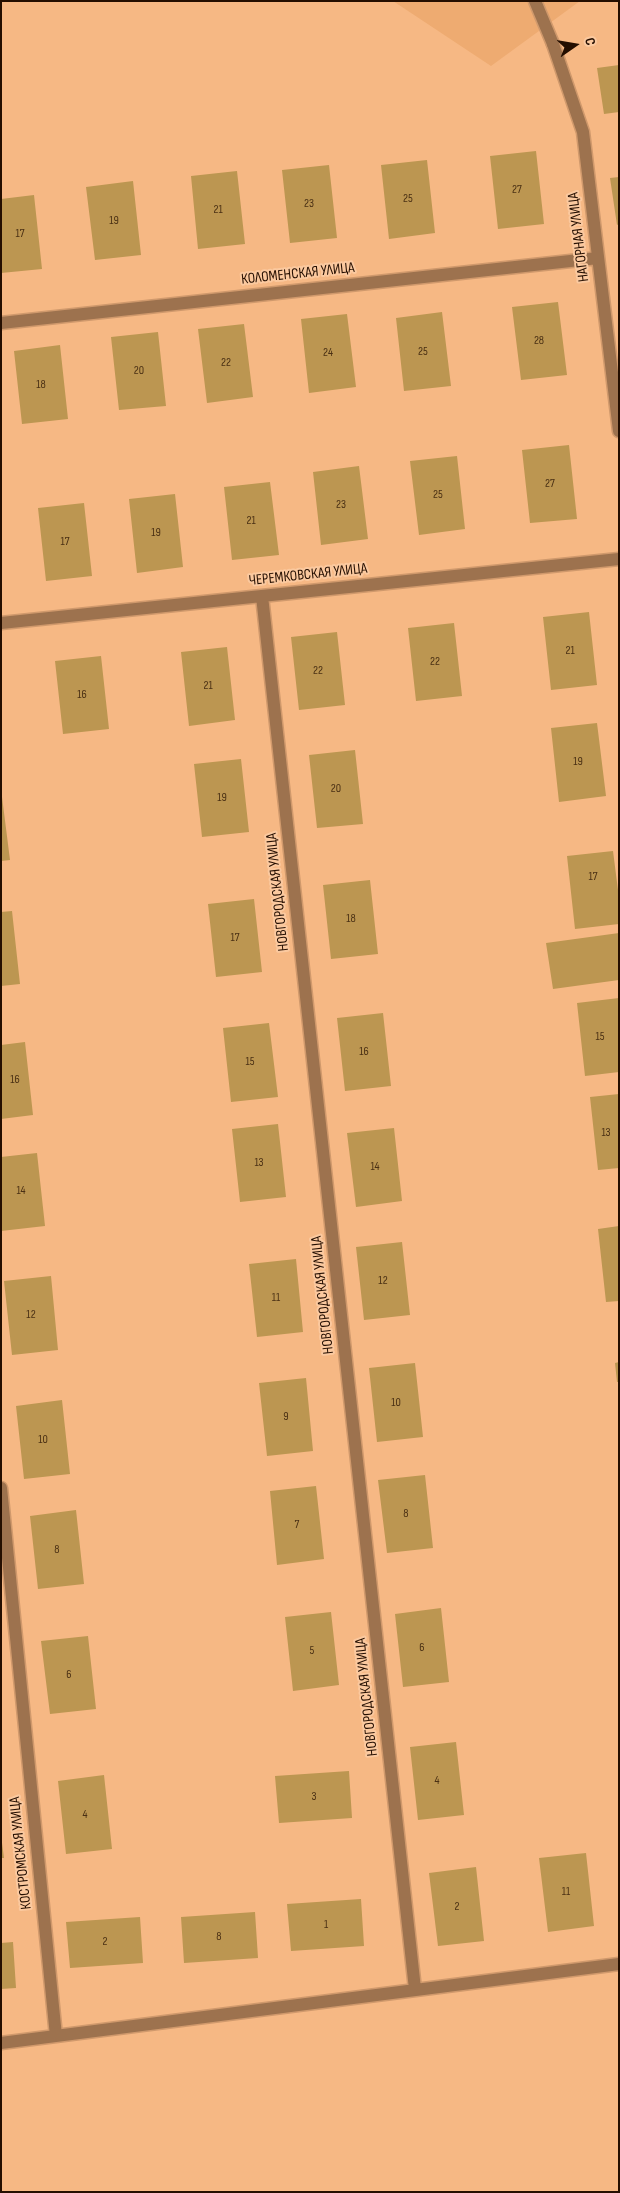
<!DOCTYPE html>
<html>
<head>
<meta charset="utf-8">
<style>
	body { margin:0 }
	#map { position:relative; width:620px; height:2193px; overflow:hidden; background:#f6b884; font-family:"Sofia Sans Condensed",sans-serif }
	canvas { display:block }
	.frame { position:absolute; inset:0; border:2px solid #240e00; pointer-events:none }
	.north { position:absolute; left:550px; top:20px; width:50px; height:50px; -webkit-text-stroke:4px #fbc99f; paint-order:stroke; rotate:77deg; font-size:14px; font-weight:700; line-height:20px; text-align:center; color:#240e00 }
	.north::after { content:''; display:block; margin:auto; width:18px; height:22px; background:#240e00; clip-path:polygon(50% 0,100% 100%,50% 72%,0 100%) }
</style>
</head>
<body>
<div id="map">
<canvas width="620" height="2193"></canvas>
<div class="frame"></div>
<div class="north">С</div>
</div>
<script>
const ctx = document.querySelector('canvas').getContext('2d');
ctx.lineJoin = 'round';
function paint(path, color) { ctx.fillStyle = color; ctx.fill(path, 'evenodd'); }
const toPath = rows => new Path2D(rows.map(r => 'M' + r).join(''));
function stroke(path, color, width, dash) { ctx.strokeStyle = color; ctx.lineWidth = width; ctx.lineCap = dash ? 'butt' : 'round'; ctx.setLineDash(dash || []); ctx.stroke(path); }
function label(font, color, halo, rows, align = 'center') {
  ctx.font = font + ' "Sofia Sans Condensed",sans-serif'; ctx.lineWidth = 4; ctx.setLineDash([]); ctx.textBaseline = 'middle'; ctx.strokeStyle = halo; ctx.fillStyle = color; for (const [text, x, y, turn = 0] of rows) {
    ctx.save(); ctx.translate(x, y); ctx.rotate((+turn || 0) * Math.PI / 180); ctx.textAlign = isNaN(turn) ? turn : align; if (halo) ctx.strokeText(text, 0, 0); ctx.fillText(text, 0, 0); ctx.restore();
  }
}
const built = toPath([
	[393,1,580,1,491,66]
]);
const building = toPath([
	[619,65,619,112,604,114,597,68],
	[536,151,544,224,498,229,490,156],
	[427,160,435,233,389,239,381,165],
	[329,165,337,238,290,243,282,170],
	[237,171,245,244,198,249,191,176],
	[619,177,619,224,617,225,610,178],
	[133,181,141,255,95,260,86,187],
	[34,195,42,269,1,273,1,199],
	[558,302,567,375,521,380,512,307],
	[442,312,451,386,404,391,396,318],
	[347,314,356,387,309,393,301,319],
	[244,324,253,397,207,403,198,329],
	[158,332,166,406,119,410,111,337],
	[60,345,68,419,22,424,14,351],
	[569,445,577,519,530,523,522,450],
	[457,456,465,529,419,535,410,461],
	[359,466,368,539,321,545,313,472],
	[270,482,279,555,232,560,224,487],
	[175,494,183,567,137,573,129,499],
	[84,503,92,576,46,581,38,508],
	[589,612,597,685,551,690,543,617],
	[454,623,462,696,416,701,408,628],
	[337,632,345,705,299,710,291,637],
	[227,647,235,720,189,726,181,652],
	[101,656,109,729,63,734,55,661],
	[597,723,606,796,559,802,551,728],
	[355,750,363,824,317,828,309,755],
	[241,759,249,832,202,837,194,764],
	[1,789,10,860,1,861],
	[613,851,619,898,619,924,575,929,567,856],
	[370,880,378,954,331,959,323,885],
	[254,899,262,972,216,977,208,904],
	[12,911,20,984,1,986,1,912],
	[619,933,619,980,553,989,546,943],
	[619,998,619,1072,585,1076,577,1003],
	[383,1013,391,1086,345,1091,337,1018],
	[269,1023,278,1097,231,1102,223,1028],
	[25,1042,33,1115,1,1119,1,1045],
	[619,1094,619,1168,598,1170,590,1097],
	[278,1124,286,1197,240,1202,232,1129],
	[394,1128,402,1201,356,1207,347,1133],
	[37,1153,45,1226,1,1231,1,1157],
	[619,1226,619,1301,606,1302,598,1229],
	[402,1242,410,1315,364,1320,356,1247],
	[296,1259,303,1332,257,1337,249,1264],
	[51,1276,58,1350,12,1355,4,1281],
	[619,1362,619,1382,617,1382,615,1363],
	[415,1363,423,1437,377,1442,369,1368],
	[306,1378,313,1451,267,1456,259,1383],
	[62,1400,70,1474,24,1479,16,1406],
	[425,1475,433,1548,387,1553,378,1480],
	[316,1486,324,1559,277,1565,270,1491],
	[76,1510,84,1584,38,1589,30,1516],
	[441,1608,449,1682,403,1687,395,1614],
	[331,1612,339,1685,293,1691,285,1617],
	[88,1636,96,1709,50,1714,41,1641],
	[456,1742,464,1815,418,1820,410,1747],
	[349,1771,352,1818,279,1823,275,1776],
	[104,1775,112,1849,66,1854,58,1781],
	[1,1835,4,1858,1,1858],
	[586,1853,594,1926,548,1932,539,1858],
	[476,1867,484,1941,438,1946,429,1873],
	[361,1899,364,1946,291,1951,287,1904],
	[255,1912,258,1958,184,1963,181,1917],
	[140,1917,143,1963,70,1968,66,1922],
	[13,1942,16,1988,1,1989,1,1943]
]);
const service = toPath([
	[535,1,553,44]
]);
const minor = toPath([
	[553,44,583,132,619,431],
	[1,323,598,258],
	[262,596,415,1989],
	[1,623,619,559],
	[1,1488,56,2036],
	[1,2043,619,1964]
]);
const numberNames = [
	["27",517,190],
	["25",408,199],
	["23",309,204],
	["21",218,210],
	["19",114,221],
	["17",20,234],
	["28",539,341],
	["25",423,352],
	["24",328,353],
	["22",226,363],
	["20",139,371],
	["18",41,385],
	["27",550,484],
	["25",438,495],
	["23",341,505],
	["21",251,521],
	["19",156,533],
	["17",65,542],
	["21",570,651],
	["22",435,662],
	["22",318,671],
	["21",208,686],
	["16",82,695],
	["19",578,762],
	["20",336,789],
	["19",222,798],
	["17",593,877],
	["18",351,919],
	["17",235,938],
	["15",600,1037],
	["16",364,1052],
	["15",250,1062],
	["16",15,1080],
	["13",606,1133],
	["13",259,1163],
	["14",375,1167],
	["14",21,1191],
	["12",383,1281],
	["11",276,1298],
	["12",31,1315],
	["10",396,1403],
	["9",286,1417],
	["10",43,1440],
	["8",406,1514],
	["7",297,1525],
	["8",57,1550],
	["6",422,1648],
	["5",312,1651],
	["6",69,1675],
	["4",437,1781],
	["3",314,1797],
	["4",85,1815],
	["11",566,1892],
	["2",457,1907],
	["1",326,1925],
	["8",219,1937],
	["2",105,1942]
];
const streetNames = [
	["НАГОРНАЯ УЛИЦА",579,237,-97],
	["КОЛОМЕНСКАЯ УЛИЦА",298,274,-6],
	["ЧЕРЕМКОВСКАЯ УЛИЦА",308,575,-6],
	["НОВГОРОДСКАЯ УЛИЦА",278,892,-96],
	["НОВГОРОДСКАЯ УЛИЦА",323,1295,-96],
	["НОВГОРОДСКАЯ УЛИЦА",367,1697,-96],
	["КОСТРОМСКАЯ УЛИЦА",21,1853,-96]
];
paint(built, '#eeab71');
paint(building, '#bc9651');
stroke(service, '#d0996c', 15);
stroke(minor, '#d0996c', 15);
stroke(service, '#9d724e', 12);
stroke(minor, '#9d724e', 12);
label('12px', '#4a3014', null, numberNames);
label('15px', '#240e00', '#fbc99f', streetNames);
</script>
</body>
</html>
